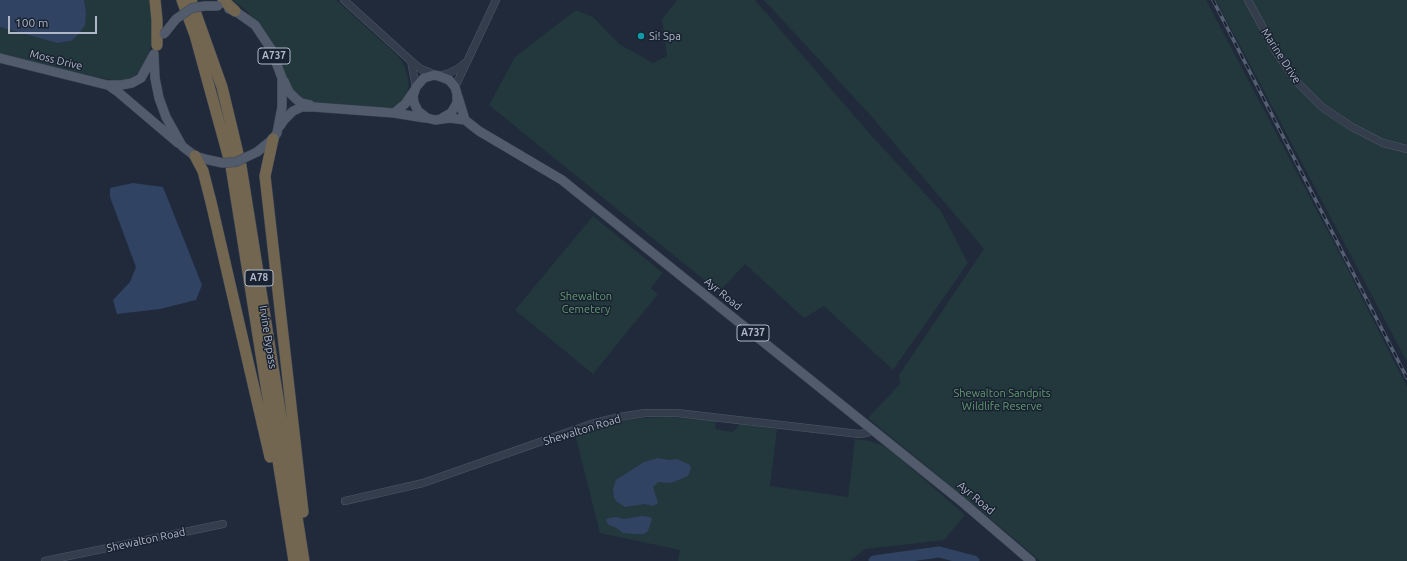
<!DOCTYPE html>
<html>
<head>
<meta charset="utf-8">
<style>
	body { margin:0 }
	#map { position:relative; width:1407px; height:561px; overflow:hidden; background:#202a3b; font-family:Ubuntu,sans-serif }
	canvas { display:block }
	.scale { position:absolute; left:8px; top:16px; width:89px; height:18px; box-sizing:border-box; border:2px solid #afb7c8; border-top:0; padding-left:5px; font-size:12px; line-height:14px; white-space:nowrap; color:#afb7c8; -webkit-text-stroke:3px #192230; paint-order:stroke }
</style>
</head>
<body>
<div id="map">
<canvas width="1407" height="561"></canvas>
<div class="scale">100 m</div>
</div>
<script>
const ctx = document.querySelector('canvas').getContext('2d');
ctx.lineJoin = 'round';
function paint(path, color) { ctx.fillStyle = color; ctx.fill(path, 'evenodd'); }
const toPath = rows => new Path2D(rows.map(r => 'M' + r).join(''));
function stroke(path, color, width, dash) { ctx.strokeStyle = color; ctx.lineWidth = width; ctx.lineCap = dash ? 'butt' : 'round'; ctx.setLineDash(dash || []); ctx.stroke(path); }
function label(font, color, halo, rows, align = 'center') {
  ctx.font = font + ' Ubuntu,sans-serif'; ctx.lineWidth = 3; ctx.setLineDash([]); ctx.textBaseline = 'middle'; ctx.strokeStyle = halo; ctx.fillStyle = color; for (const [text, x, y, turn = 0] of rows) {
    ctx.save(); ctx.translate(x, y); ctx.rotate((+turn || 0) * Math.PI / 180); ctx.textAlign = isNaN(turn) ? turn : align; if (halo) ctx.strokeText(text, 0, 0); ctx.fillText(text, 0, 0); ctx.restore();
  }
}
const green = toPath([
	[84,0,152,0,154,15,151,45,146,62,140,71,132,78,120,81,99,78,0,53,0,27,57,43,71,41,78,35,86,12],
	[232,0,336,0,399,57,405,67,409,84,407,94,398,105,387,109,313,102,300,97,291,89,269,37,245,9],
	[677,0,755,0,868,132,941,211,968,263,893,370,824,306,804,318,745,264,719,292,489,105,515,57,576,10,593,17,619,44,653,63,667,56,662,19],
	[764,0,1206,0,1345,264,1407,387,1407,561,1040,561,1004,530,868,418,900,384,899,375,984,249,872,117],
	[1216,0,1407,0,1407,362],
	[593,216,663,273,651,288,658,294,593,374,515,310],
	[668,417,716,421,715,429,733,432,740,424,777,429,770,486,848,497,855,439,869,441,882,445,894,453,965,515,944,540,865,549,850,561,678,561,680,550,600,533,575,434,615,422,643,418]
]);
const water = toPath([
	[0,0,84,0,86,12,85,25,78,35,71,41,57,43,0,27],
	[133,183,163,187,202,285,196,300,160,309,117,314,113,300,130,282,136,267,110,197,110,188],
	[658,458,669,460,677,459,690,465,691,468,688,476,671,483,658,482,653,487,658,503,653,506,645,504,625,507,617,502,614,498,613,489,616,480,644,462],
	[641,516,650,517,652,519,648,531,644,534,635,534,623,533,615,527,609,525,607,523,606,519,615,517,624,519]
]);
const river = toPath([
	[874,561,939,552,974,561]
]);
const minor = toPath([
	[344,0,411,61,421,69,436,75],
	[1248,0,1276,52,1297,82,1322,107,1352,127,1383,143,1407,149],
	[411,61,416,87],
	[439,76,449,73,459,68,465,63],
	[455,87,496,0],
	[345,501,423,483,591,424,619,417,645,413,677,413,859,434,867,433,873,430],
	[45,561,223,524]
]);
const major = toPath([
	[229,9,235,11,255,25,271,49,282,78,282,107,277,133,273,139,257,152],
	[154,56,155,78,159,98,166,117,182,146,195,156,209,160],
	[0,58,107,85,121,85,132,83,141,78,154,54],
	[284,81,289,92,296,99,301,103,310,105],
	[108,85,118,92,178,143],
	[458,97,465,120],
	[394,113,405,104,414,91],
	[442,118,451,113,457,103,457,94,455,87,449,80,439,76,434,75,424,78,416,87,413,96,414,103,418,111,427,118,435,120,450,118,465,120,479,131,562,180,961,501,1031,561],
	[280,126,284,120,293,111,302,107,314,107,394,113,425,118]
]);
const highway = toPath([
	[155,0,157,20,157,45],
	[182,0,195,35,231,166,294,561],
	[191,0,222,87,241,166,304,561],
	[223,0,235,11],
	[273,139,265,176,303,512],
	[195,156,203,171,211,202,270,457]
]);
const rail = toPath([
	[1213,0,1407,378]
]);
const majorBridge = toPath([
	[164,34,176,19,192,8,205,6,218,6],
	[209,160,223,163,236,162,257,152]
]);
const markers = [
	[641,36,4,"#0f9aa8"]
];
const shields = [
	[274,56,32],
	[259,278,28],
	[753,333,32]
];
const shieldNames = [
	["A737",274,56],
	["A78",259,278],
	["A737",753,333]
];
const poiNames = [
	["Si! Spa",649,36]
];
const streetNames = [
	["Marine Drive",1281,56,57],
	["Moss Drive",56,60,14],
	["Ayr Road",723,294,39],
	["Irvine Bypass",268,337,81],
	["Shewalton Road",582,430,-17],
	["Ayr Road",976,498,40],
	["Shewalton Road",146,540,-12]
];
const parkNames = [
	["Shewalton",586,296],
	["Cemetery",586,309],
	["Shewalton Sandpits",1002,393],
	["Wildlife Reserve",1002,406]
];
paint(green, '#22383c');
paint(water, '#314362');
stroke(river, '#314362', 11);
stroke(minor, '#4f5766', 8);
stroke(major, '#3d4655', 10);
stroke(highway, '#3c4453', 12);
stroke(minor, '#343d4c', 7);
stroke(major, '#525b6c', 9);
stroke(highway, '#726650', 11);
stroke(rail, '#556073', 3.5);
stroke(rail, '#192230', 2, [6]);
stroke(majorBridge, '#3d4655', 10, []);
stroke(majorBridge, '#525b6c', 9);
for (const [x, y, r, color] of markers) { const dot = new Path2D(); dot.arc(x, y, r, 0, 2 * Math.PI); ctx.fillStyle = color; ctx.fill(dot); stroke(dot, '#192230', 1.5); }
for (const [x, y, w] of shields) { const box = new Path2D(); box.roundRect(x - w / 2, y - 8, w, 16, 3); ctx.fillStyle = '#192230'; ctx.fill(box); stroke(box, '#afb7c8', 1); }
label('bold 10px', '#afb7c8', null, shieldNames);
label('11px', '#afb7c8', '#192230', poiNames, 'left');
label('11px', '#afb7c8', '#192230', streetNames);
label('11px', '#649a73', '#192230', parkNames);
</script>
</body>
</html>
